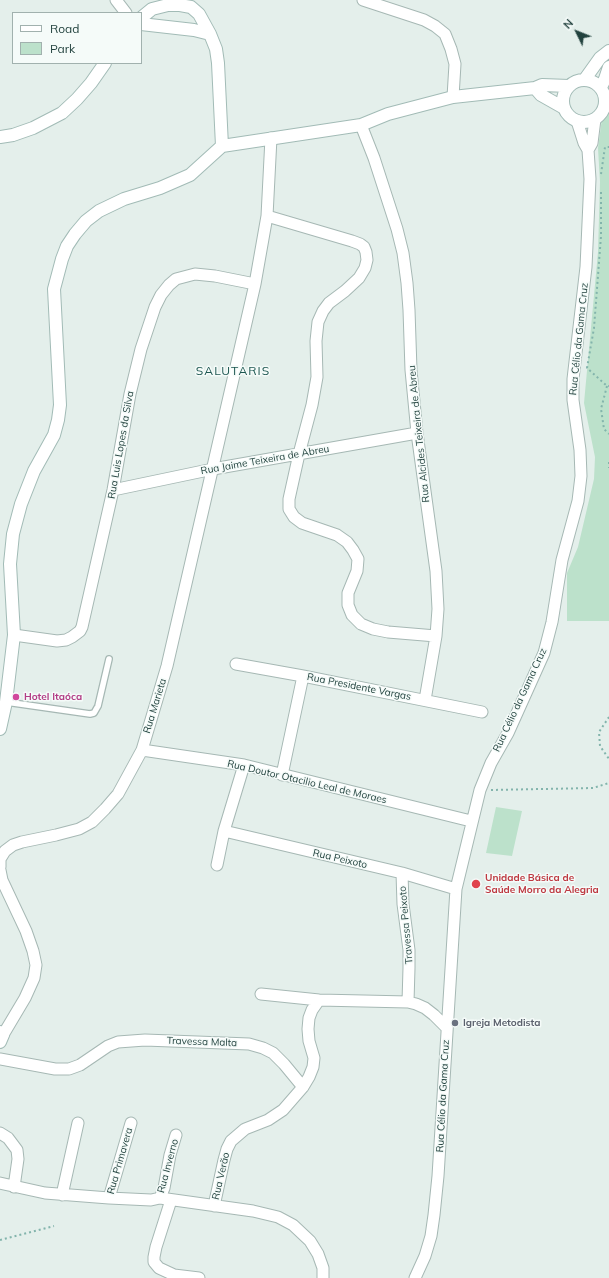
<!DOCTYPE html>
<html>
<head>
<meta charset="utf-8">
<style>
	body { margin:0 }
	#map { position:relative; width:609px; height:1278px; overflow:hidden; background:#e4efeb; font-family:Mulish,sans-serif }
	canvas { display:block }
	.legend { position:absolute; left:12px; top:12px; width:130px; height:52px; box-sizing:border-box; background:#f5fbf9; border:1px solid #a1b1ae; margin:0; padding:5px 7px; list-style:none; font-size:12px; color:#22423e }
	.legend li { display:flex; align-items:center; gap:8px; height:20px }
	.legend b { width:20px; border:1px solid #a1b1ae }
	.north { position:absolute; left:557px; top:12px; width:40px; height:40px; -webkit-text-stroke:3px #f5fbf9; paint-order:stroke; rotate:313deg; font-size:11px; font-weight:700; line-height:16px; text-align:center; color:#22423e }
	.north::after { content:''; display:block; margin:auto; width:14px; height:18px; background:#22423e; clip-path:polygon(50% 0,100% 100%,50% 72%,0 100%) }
</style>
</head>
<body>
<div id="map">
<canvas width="609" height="1278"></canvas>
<ul class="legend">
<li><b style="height:5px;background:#fff"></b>Road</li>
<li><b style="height:11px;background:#bce1cb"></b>Park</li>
</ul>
<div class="north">N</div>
</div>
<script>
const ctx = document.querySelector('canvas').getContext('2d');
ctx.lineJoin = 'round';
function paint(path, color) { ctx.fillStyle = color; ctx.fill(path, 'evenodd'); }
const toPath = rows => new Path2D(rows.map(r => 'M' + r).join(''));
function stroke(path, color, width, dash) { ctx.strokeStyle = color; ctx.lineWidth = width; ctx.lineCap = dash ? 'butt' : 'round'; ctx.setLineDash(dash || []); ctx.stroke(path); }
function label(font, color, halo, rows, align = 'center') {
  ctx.font = font + ' Mulish,sans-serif'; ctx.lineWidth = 3; ctx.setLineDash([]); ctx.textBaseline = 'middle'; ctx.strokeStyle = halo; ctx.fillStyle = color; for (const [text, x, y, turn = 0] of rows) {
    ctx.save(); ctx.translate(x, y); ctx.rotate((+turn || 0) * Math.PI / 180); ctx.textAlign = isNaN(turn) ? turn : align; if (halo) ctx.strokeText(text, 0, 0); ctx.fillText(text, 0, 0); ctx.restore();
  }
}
const green = toPath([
	[609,74,609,621,567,621,567,573,578,547,594,479,595,457,584,403,598,252,600,182,598,148,607,81],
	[496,807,522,811,512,856,486,853]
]);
const path = toPath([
	[601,174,605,147,609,147],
	[601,192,601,236,594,328,587,368,607,386,609,386],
	[607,386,601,409,604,429,609,434],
	[609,462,609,468],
	[609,717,599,732,600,746,609,759],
	[491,790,593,788,609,783],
	[0,1240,54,1226]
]);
const lane = toPath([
	[6,702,90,714,94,713,98,706,109,659]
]);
const street = toPath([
	[116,0,126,13],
	[363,0,424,20,435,26,445,34,451,49,455,64,453,97],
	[577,121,584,143,588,150],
	[361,125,374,158,397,229,403,253,407,283,409,310,411,370,417,433,436,571,438,609,436,636,425,700],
	[267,216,352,241,360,244,364,247,366,252,367,260,365,268,359,278,345,291,329,303,323,311,318,322,316,341,317,377,312,405,299,454,289,499,289,509,294,517,302,523,337,535,347,542,353,550,358,559,357,571,348,593,348,605,352,615,361,624,373,629,388,632,436,636],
	[113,490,213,469,417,433],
	[14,635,57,641,66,640,72,637,80,631,82,627,113,490,130,394,141,349,155,307,161,295,169,285,176,279,195,274,215,276,255,284],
	[236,664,303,676,482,712],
	[142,750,244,765,471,821],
	[282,775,303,676],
	[224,831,402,873,456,889],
	[217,865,224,831,244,765],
	[0,867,0,859,5,851,13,845,22,842,56,835,79,829,92,822,105,809,118,794,142,750,167,666,255,284,267,216,271,138],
	[0,870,2,880,26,931,33,951,36,965,34,978,25,998,3,1035],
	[402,873,403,904,409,950,409,968,408,1002],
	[261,994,319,1000,408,1002,416,1004,425,1008,434,1015,447,1028],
	[0,1059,55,1069,69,1069,80,1065,108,1046,118,1042,145,1040,249,1044,263,1048,273,1053,284,1064,303,1087],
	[0,1133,8,1138,17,1150,18,1159,14,1187],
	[0,1183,45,1193,109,1198,151,1200,160,1198,253,1211,278,1217,293,1225,310,1241,318,1254,323,1268,323,1278],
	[62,1195,78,1123],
	[109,1198,131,1123],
	[160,1198,164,1188,170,1155,176,1135],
	[171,1200,156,1247,154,1257,154,1262,159,1268,174,1275,199,1278],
	[214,1206,224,1160,227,1149,231,1141,245,1129,268,1120,283,1110,303,1087,309,1077,313,1067,314,1058,309,1041,308,1029,309,1018,312,1010,319,1000],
	[415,1278,425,1256,431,1236,434,1215,438,1176,456,889,480,790,491,763,508,733,544,653,552,622,562,560,578,501,581,476,580,450,573,400,573,379,586,267,590,179,588,150,592,143,595,119]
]);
const secondary = toPath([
	[141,18,152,9,168,5,180,5,191,7,199,14,210,34,216,49,218,63,222,146],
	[141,24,194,30,210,34],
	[585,79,600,58,609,51],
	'563 101a21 21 0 1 1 42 0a21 21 0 1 1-42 0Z',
	[601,87,605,79,609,67],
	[535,88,541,95,564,108],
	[0,137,13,135,33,128,62,113,77,99,91,83,105,63],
	[222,146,361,125,388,114,453,97,535,88,542,85,569,86],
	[0,729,6,702,14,635,10,564,13,534,21,504,34,471,54,435,58,420,60,405,54,289,62,259,67,246,75,234,86,221,99,211,124,199,160,188,190,175,222,146],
	[0,1032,3,1035,0,1042]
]);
const markers = [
	[16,697,4,"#d1479c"],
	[476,884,5,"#e0444e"],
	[455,1023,4,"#6b7280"]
];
const streetNames = [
	["Rua Célio da Gama Cruz",579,339,-84],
	["Rua Alcides Teixeira de Abreu",419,434,-96],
	["Rua Luis Lopes da Silva",121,445,-80],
	["Rua Jaime Teixeira de Abreu",265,460,-10],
	["Rua Presidente Vargas",359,687,11],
	["Rua Célio da Gama Cruz",520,700,-65],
	["Rua Marieta",155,706,-73],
	["Rua Doutor Otacilio Leal de Moraes",307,782,13],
	["Rua Peixoto",340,859,13],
	["Travessa Peixoto",406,925,-95],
	["Travessa Malta",202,1042,2],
	["Rua Célio da Gama Cruz",443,1096,-87],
	["Rua Primavera",120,1161,-74],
	["Rua Inverno",168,1166,-75],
	["Rua Verão",221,1176,-77]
];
const hotelNames = [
	["Hotel Itaóca",24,697]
];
const healthNames = [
	["Unidade Básica de",485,878],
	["Saúde Morro da Alegria",485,890]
];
const worshipNames = [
	["Igreja Metodista",463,1023]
];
const quarterNames = [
	["SALUTARIS",233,371]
];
paint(green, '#bce1cb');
stroke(lane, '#a6b8b4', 8);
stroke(street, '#a6b8b4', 13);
stroke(secondary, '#a2bbb6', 14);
stroke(path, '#83b4ac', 2, [2, 3]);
stroke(lane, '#fff', 5.5);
stroke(street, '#fff', 11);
stroke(secondary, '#fff', 12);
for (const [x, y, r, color] of markers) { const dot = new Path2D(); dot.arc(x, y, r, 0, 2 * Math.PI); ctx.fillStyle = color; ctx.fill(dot); stroke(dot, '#f5fbf9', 1.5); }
label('10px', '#22423e', '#f5fbf9', streetNames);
label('bold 10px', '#b23c85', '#f5fbf9', hotelNames, 'left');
label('bold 10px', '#be3a42', '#f5fbf9', healthNames, 'left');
label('bold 10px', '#5b616d', '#f5fbf9', worshipNames, 'left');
ctx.letterSpacing = '1px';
label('12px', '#1c5650', '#f5fbf9', quarterNames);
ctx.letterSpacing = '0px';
</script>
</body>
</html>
